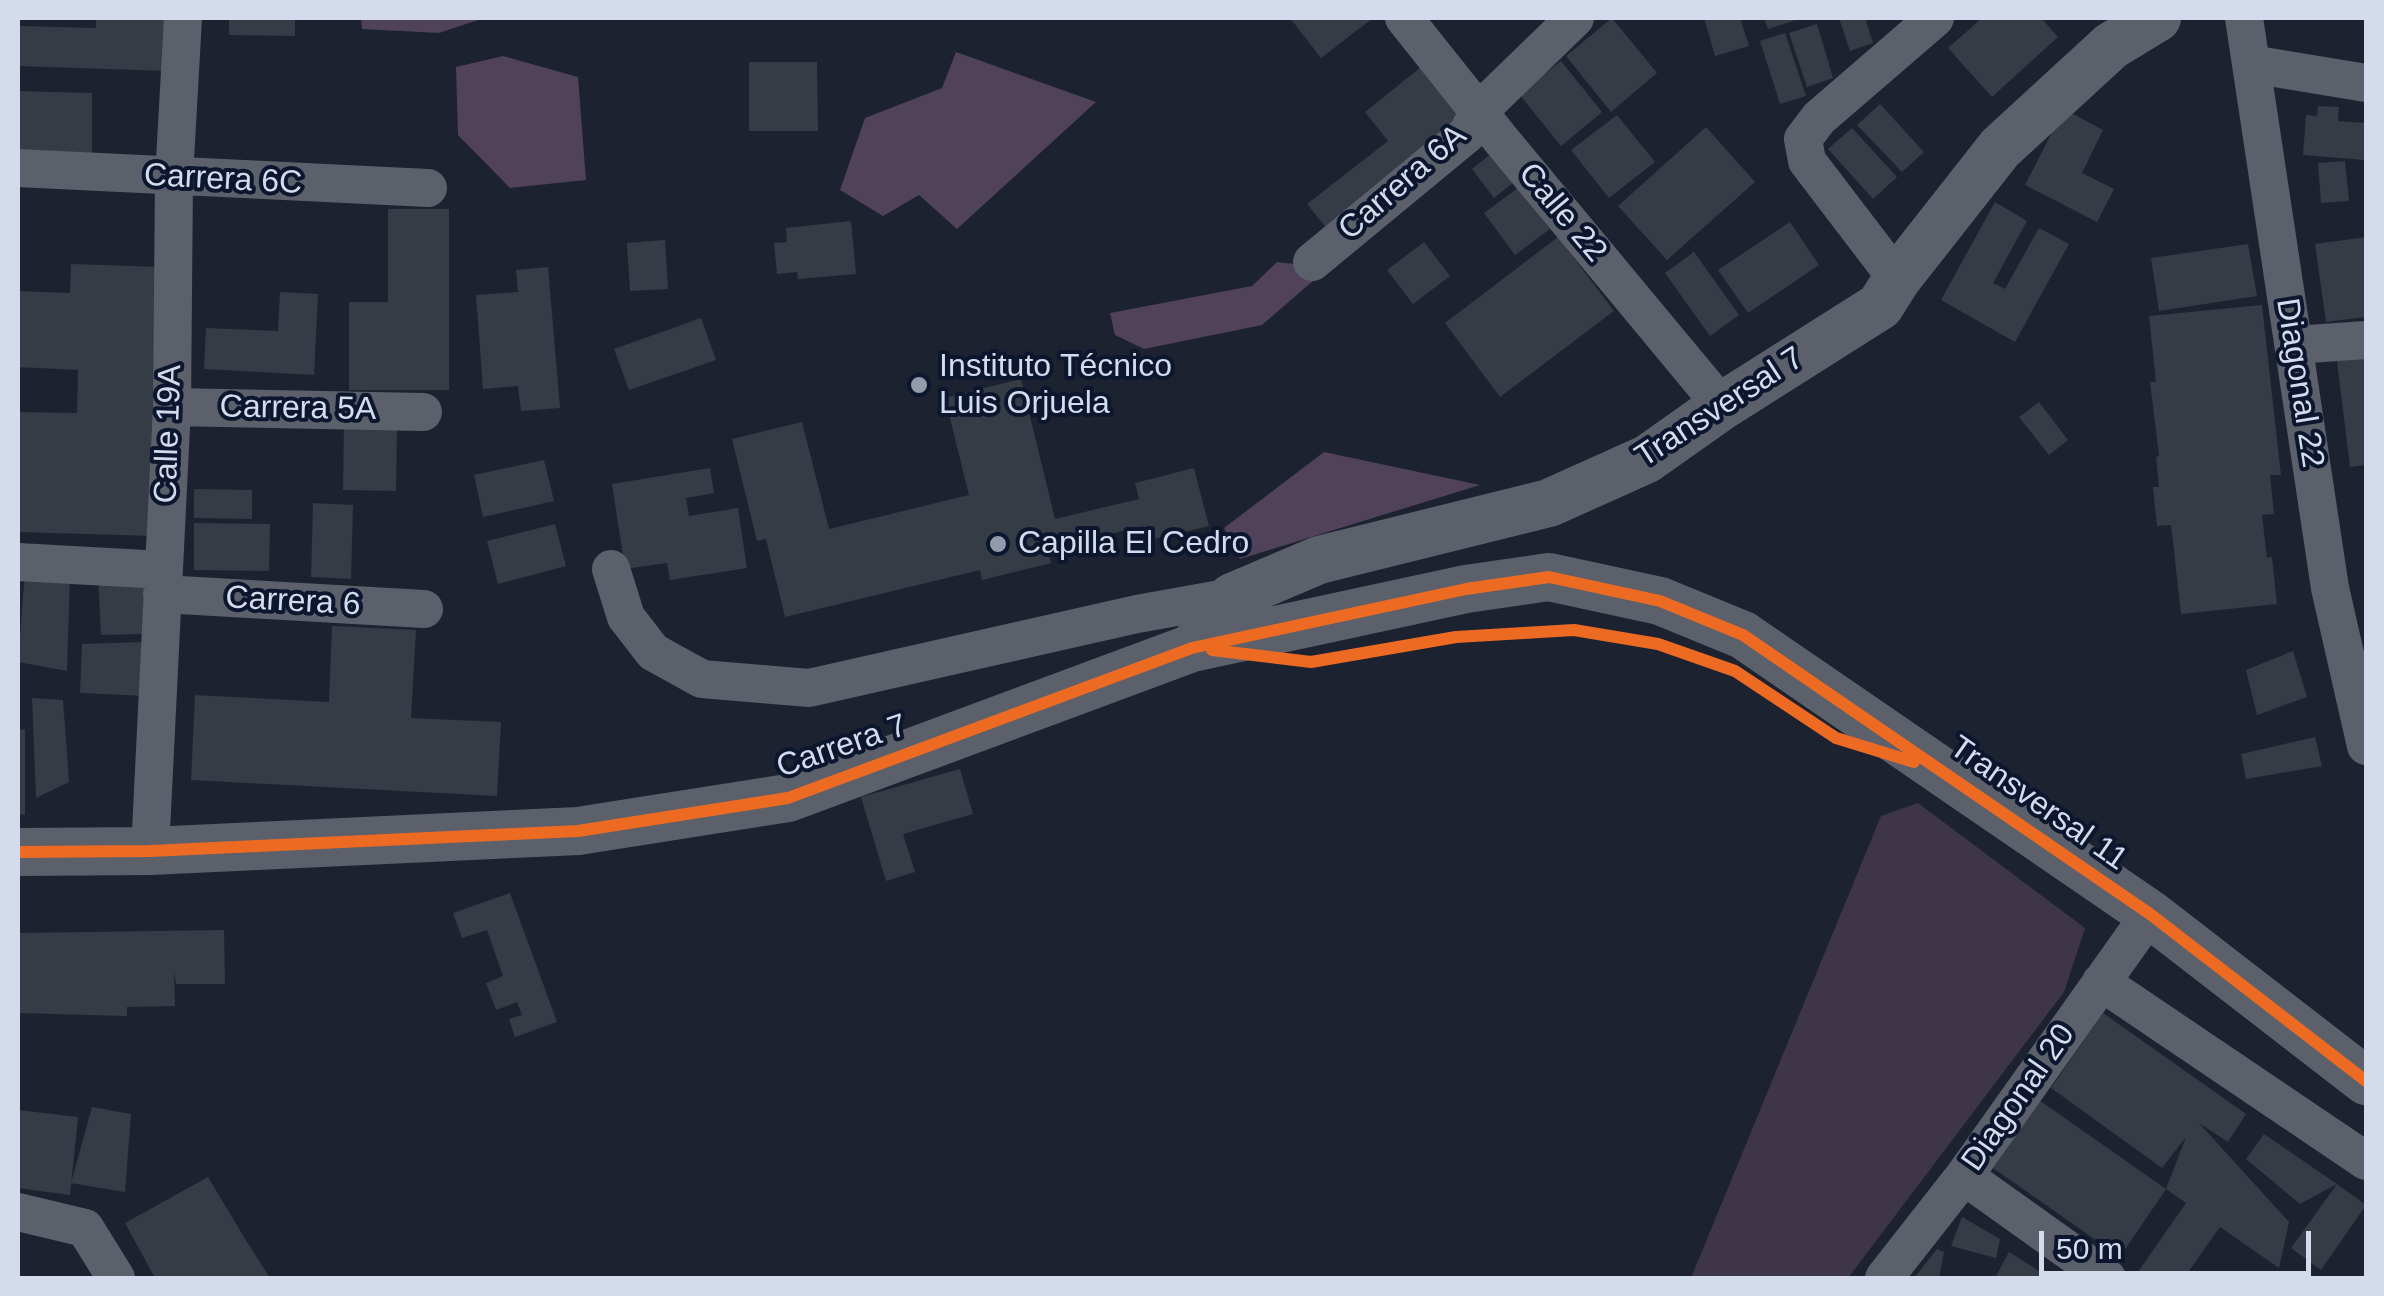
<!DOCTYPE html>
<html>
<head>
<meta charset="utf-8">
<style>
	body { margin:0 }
	#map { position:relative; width:2384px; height:1296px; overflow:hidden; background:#1d2230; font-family:Arial,sans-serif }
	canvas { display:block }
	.frame { position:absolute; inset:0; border:20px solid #d3dbec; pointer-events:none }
	.scale { position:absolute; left:2039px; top:1231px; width:272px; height:45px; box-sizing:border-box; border:5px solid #d3dbec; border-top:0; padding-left:12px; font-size:30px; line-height:35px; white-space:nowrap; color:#d3dbec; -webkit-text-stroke:8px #0c162e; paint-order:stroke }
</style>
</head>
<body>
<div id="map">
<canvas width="2384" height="1296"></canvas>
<div class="frame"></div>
<div class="scale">50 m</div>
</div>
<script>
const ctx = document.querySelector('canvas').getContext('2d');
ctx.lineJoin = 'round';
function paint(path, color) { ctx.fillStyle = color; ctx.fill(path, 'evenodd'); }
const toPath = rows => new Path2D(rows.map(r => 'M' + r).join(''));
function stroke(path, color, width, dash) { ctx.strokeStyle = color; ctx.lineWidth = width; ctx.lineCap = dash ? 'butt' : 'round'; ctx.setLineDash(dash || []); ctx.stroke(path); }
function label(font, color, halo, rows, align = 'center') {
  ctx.font = font + ' Arial,sans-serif'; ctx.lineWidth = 8; ctx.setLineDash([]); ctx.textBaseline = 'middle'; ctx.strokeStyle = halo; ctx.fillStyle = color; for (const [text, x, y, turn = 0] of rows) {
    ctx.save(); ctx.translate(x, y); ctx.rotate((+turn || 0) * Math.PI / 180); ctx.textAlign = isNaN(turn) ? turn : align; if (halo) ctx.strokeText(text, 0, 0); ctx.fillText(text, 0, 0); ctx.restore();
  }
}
const green = toPath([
	[1918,803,2085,928,2064,992,1848,1278,1691,1278,1881,816]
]);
const forest = toPath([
	[361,18,484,18,439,33,362,29],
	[956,52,1096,102,957,229,919,195,883,216,840,190,865,118,942,88],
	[503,56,578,77,586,180,510,188,458,135,456,67],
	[1277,262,1328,268,1262,325,1144,349,1115,335,1110,313,1252,286],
	[1324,452,1480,485,1240,559,1224,528]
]);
const building = toPath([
	[96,18,169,18,168,71,18,66,19,26,96,28],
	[229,18,295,18,295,36,229,35],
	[1290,18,1373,18,1321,58],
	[1612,18,1657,73,1611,112,1566,56],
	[1704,18,1740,18,1749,46,1715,56],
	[1764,18,1802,18,1768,29],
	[1839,18,1865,18,1873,43,1850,51],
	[1982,18,2041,18,2058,37,1992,97,1948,48],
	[1817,24,1833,78,1807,87,1789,33],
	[1785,33,1806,96,1780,104,1760,41],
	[1561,61,1602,112,1561,146,1519,94],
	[749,62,817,62,818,131,749,131],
	[1421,67,1477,137,1340,245,1307,204,1388,141,1365,112],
	[18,91,92,93,92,153,18,151],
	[1880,104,1924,152,1902,172,1857,125],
	[2318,106,2339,107,2338,121,2366,123,2364,160,2303,155,2306,115,2317,116],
	[2064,109,2103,130,2082,173,2114,189,2097,222,2025,185],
	[1617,115,1655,162,1609,198,1571,150],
	[1706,127,1755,182,1667,260,1618,206],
	[1852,128,1897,177,1873,199,1828,149],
	[1496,150,1518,179,1494,198,1472,169],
	[2345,161,2349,201,2321,203,2318,163],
	[1518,188,1550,229,1515,255,1484,213],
	[1995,202,2027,221,1993,283,2005,289,2039,228,2069,244,2015,342,1941,300],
	[388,209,449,209,449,390,349,390,349,302,388,302],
	[851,221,856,274,798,279,797,272,777,274,774,243,787,242,786,228],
	[1790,222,1819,265,1748,313,1718,270],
	[1558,237,1614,311,1500,397,1445,323],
	[2366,237,2366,317,2326,322,2315,244],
	[665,240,668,289,630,291,627,243],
	[1424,242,1450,276,1413,304,1387,270],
	[2248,244,2257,296,2159,311,2151,258],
	[1694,252,1739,315,1710,336,1665,273],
	[71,264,162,267,156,536,18,532,18,412,77,413,78,370,18,367,18,291,70,293],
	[548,267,560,408,521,411,518,386,483,389,476,295,518,292,516,270],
	[280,292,318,294,314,375,204,369,206,328,278,331],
	[2262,305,2281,475,2270,475,2274,514,2262,515,2267,558,2272,557,2277,604,2181,614,2171,525,2157,526,2153,487,2159,487,2156,457,2159,456,2150,382,2156,382,2149,316],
	[701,318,716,360,629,390,614,349],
	[2366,358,2366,465,2350,467,2337,361],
	[1021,379,1055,519,1139,499,1135,483,1194,468,1209,526,1146,541,1143,526,1047,549,1051,563,982,580,980,570,785,617,766,539,757,541,732,439,802,422,829,529,969,495,945,398],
	[2039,402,2068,440,2049,455,2019,417],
	[344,422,397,423,396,491,343,490],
	[544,460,554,501,483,517,474,475],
	[710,468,714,493,686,498,689,516,738,508,747,568,670,580,667,563,625,569,612,484],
	[194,489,252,490,252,519,194,518],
	[313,503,353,505,351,579,311,577],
	[194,523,270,524,269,571,194,570],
	[555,524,566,566,498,584,487,541],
	[25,572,70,575,67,671,18,662],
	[98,576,144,577,144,634,101,635],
	[332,626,416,630,411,718,501,722,497,796,191,780,195,695,329,702],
	[143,642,146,696,80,693,82,644],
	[2293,651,2307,697,2257,715,2246,670],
	[32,698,63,700,69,782,36,798],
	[25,729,25,815,18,814,18,730],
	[2315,737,2322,766,2246,779,2241,754],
	[960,769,973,814,903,834,915,872,886,881,861,797],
	[510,893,557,1022,515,1037,509,1019,522,1015,517,1002,496,1010,486,983,503,976,487,930,462,938,453,913],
	[224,930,225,984,176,984,174,972,175,1006,127,1007,127,1016,18,1013,18,933],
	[2103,1013,2246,1114,2228,1142,2199,1123,2289,1222,2279,1268,2220,1227,2184,1278,2148,1278,2138,1272,2186,1203,2166,1189,2186,1137,2162,1168,2051,1088],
	[2039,1100,2166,1189,2120,1257,1993,1168],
	[92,1107,131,1114,125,1192,71,1183],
	[18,1110,78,1117,70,1195,18,1188],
	[2264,1134,2337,1184,2366,1205,2321,1270,2291,1248,2337,1184,2300,1204,2246,1159],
	[208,1177,247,1242,270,1278,155,1278,125,1223],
	[1962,1217,2000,1239,1996,1258,1951,1246],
	[1937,1249,1944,1252,1939,1278,1914,1278],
	[2009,1252,2050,1278,1996,1276]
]);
const minor = toPath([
	[1404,18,1502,141,1722,406],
	[2244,18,2330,588,2366,746],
	[2251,64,2366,83],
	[18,168,428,188],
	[1312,262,1467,134,1479,111,1575,18],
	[1897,279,1807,161,1803,139,1819,118,1935,18],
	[2294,345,2366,340],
	[172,407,423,412],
	[18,562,163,570],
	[611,569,626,617,653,652,702,679,809,688,1137,614,1232,597],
	[162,594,424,609],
	[150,851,172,407,174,178,183,18],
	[2101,982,2366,1161],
	[1964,1176,2107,1278],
	[18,1212,85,1228,116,1278],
	[1884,1278,1964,1176,2150,914]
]);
const tertiary = toPath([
	[1192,648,1232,597,1319,560,1549,503,1647,459,1722,406,1880,306,1897,279,2000,148,2111,46,2157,18],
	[18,852,150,851,578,831,788,798,1192,648,1466,589,1549,577,1660,601,1743,635,2150,914,2366,1081]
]);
const cycleway = toPath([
	[1212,650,1311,662,1456,637,1574,630,1658,644,1735,671,1836,738,1914,762],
	[18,852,150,851,578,831,788,798,1192,648,1466,589,1549,577,1660,601,1743,635,2150,914,2366,1081]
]);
const markers = [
	[919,385,10,"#939aaa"],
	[998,544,10,"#939aaa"]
];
const streetNames = [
	["Carrera 6C",223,180,3],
	["Carrera 6A",1403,183,-41],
	["Calle 22",1562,213,50],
	["Diagonal 22",2299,383,81],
	["Transversal 7",1720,408,-33],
	["Carrera 5A",298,409,1],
	["Calle 19A",169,434,-88],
	["Carrera 6",293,602,3],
	["Carrera 7",842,747,-19],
	["Transversal 11",2038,804,35],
	["Diagonal 20",2019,1098,-55]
];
const poiNames = [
	["Instituto Técnico",939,367],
	["Luis Orjuela",939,404],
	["Capilla El Cedro",1018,544]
];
paint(green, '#3f3549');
paint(forest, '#4f425a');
paint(building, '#353c46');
stroke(minor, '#5b606b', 38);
stroke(tertiary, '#5b606b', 48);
stroke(cycleway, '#ed6a23', 12);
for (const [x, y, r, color] of markers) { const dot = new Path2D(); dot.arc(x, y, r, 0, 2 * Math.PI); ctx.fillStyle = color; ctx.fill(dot); stroke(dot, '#0c162e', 4); }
label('32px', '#d3dbec', '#0c162e', streetNames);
label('32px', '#d3dbec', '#0c162e', poiNames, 'left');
</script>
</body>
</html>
